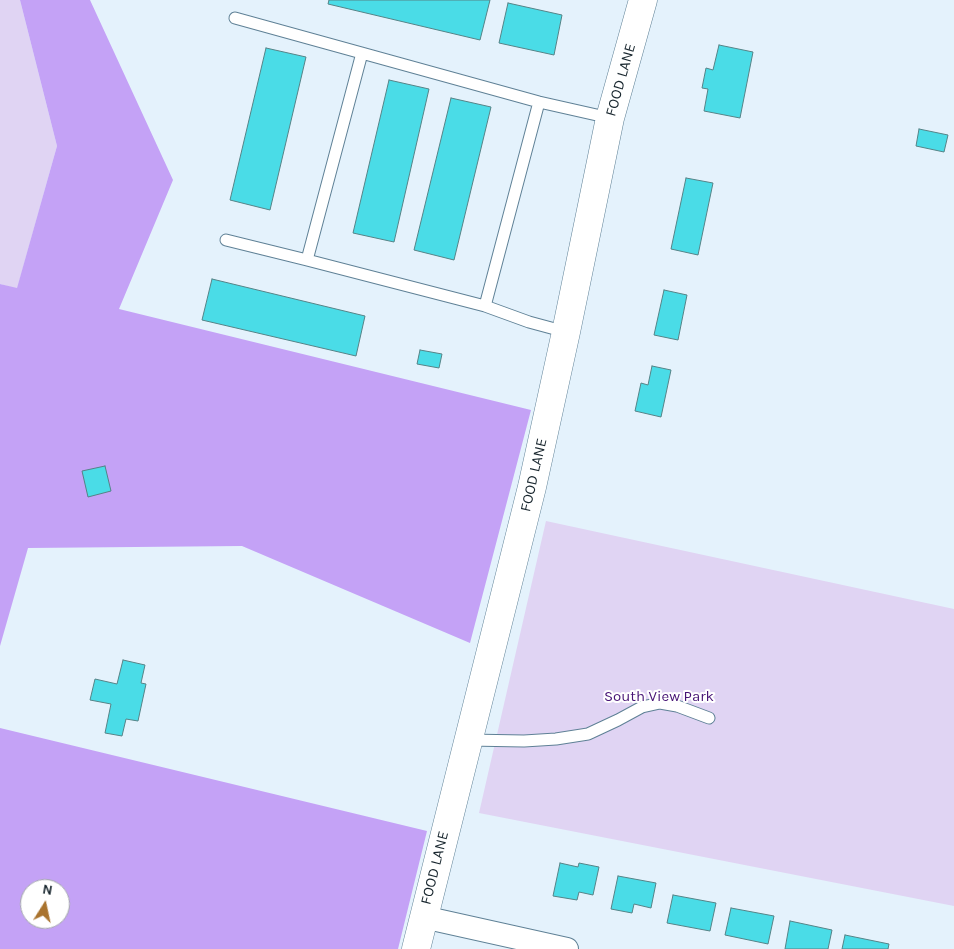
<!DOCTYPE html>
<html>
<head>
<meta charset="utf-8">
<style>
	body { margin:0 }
	#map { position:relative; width:954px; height:949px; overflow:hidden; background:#e4f2fc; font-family:Karla,sans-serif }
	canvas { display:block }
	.north { position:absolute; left:20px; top:879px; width:50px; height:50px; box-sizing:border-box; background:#fff; border:1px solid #a3a8ab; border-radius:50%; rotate:10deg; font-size:14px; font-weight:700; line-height:20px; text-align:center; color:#18262e }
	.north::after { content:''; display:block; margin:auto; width:18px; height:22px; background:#a9732e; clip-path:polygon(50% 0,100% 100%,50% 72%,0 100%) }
</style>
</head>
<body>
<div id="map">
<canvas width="954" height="949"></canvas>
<div class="north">N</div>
</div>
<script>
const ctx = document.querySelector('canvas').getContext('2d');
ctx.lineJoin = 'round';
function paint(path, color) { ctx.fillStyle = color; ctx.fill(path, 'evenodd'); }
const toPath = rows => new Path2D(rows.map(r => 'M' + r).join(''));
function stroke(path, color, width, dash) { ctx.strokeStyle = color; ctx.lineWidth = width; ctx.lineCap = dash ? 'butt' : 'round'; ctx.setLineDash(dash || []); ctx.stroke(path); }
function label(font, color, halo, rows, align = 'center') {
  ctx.font = font + ' Karla,sans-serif'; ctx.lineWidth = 4; ctx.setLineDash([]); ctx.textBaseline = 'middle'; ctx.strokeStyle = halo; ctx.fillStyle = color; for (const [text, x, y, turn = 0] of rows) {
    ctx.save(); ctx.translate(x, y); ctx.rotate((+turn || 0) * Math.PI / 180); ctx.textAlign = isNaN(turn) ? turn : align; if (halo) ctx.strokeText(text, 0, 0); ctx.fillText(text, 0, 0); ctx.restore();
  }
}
const green = toPath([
	[0,0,20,0,57,146,17,289,0,284],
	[546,521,954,609,954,906,479,813]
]);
const forest = toPath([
	[20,0,90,0,173,180,119,309,531,410,470,643,242,546,28,548,0,646,0,284,17,288,57,146],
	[0,728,427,831,398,949,0,949],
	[30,889,60,889,60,919,30,919]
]);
const building = toPath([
	[329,0,490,0,480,40,328,4,329,0],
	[508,3,562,15,554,55,499,43,508,3],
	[719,45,753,52,740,118,704,111,708,89,702,88,706,68,713,70,719,45],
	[266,48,306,57,270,210,230,200,266,48],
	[389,80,429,89,394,242,353,233,389,80],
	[451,98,491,107,454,260,414,250,451,98],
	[919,129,948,135,944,152,916,146,919,129],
	[686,178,713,183,698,255,671,249,686,178],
	[212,279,365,316,356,356,202,320,212,279],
	[664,290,687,295,678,340,654,335,664,290],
	[420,350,442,354,439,368,417,364,420,350],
	[652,366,671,370,661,417,635,411,641,383,648,385,652,366],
	[105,466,111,491,88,497,82,471,105,466],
	[123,660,145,665,141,683,146,684,138,721,126,719,122,736,105,733,111,704,90,700,95,679,117,684,123,660],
	[560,863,578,867,579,863,599,867,593,895,579,892,577,900,553,896,560,863],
	[618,876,656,883,651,908,634,904,632,913,611,909,618,876],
	[673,895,716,903,710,931,667,923,673,895],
	[731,908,774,916,768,944,725,935,731,908],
	[790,921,832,930,828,949,785,949,790,921],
	[845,935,889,944,888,949,842,949,845,935]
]);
const service = toPath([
	[235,18,539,102,610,118],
	[362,53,307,260,485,306,529,322,566,332],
	[226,240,307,260],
	[485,306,539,102],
	[468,740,524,741,556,739,588,734,618,720,642,707,660,703,677,706,709,718]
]);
const minor = toPath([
	[423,917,567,949]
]);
const tertiary = toPath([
	[416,949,532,487,566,332,610,118,643,0]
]);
const streetNames = [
	["FOOD LANE",621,80,-74],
	["FOOD LANE",534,475,-77],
	["FOOD LANE",435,868,-76]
];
const parkNames = [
	["South View Park",659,697]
];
paint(green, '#e0d4f3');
paint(forest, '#c4a2f6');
paint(building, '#4adce7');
stroke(building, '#558387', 1);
stroke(service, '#5f8196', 13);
stroke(minor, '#5f8196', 24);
stroke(tertiary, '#5f8196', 29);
stroke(service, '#fff', 11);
stroke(minor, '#fff', 22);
stroke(tertiary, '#fff', 28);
label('15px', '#18262e', '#fff', streetNames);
label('15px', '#471475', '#fff', parkNames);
</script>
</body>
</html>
